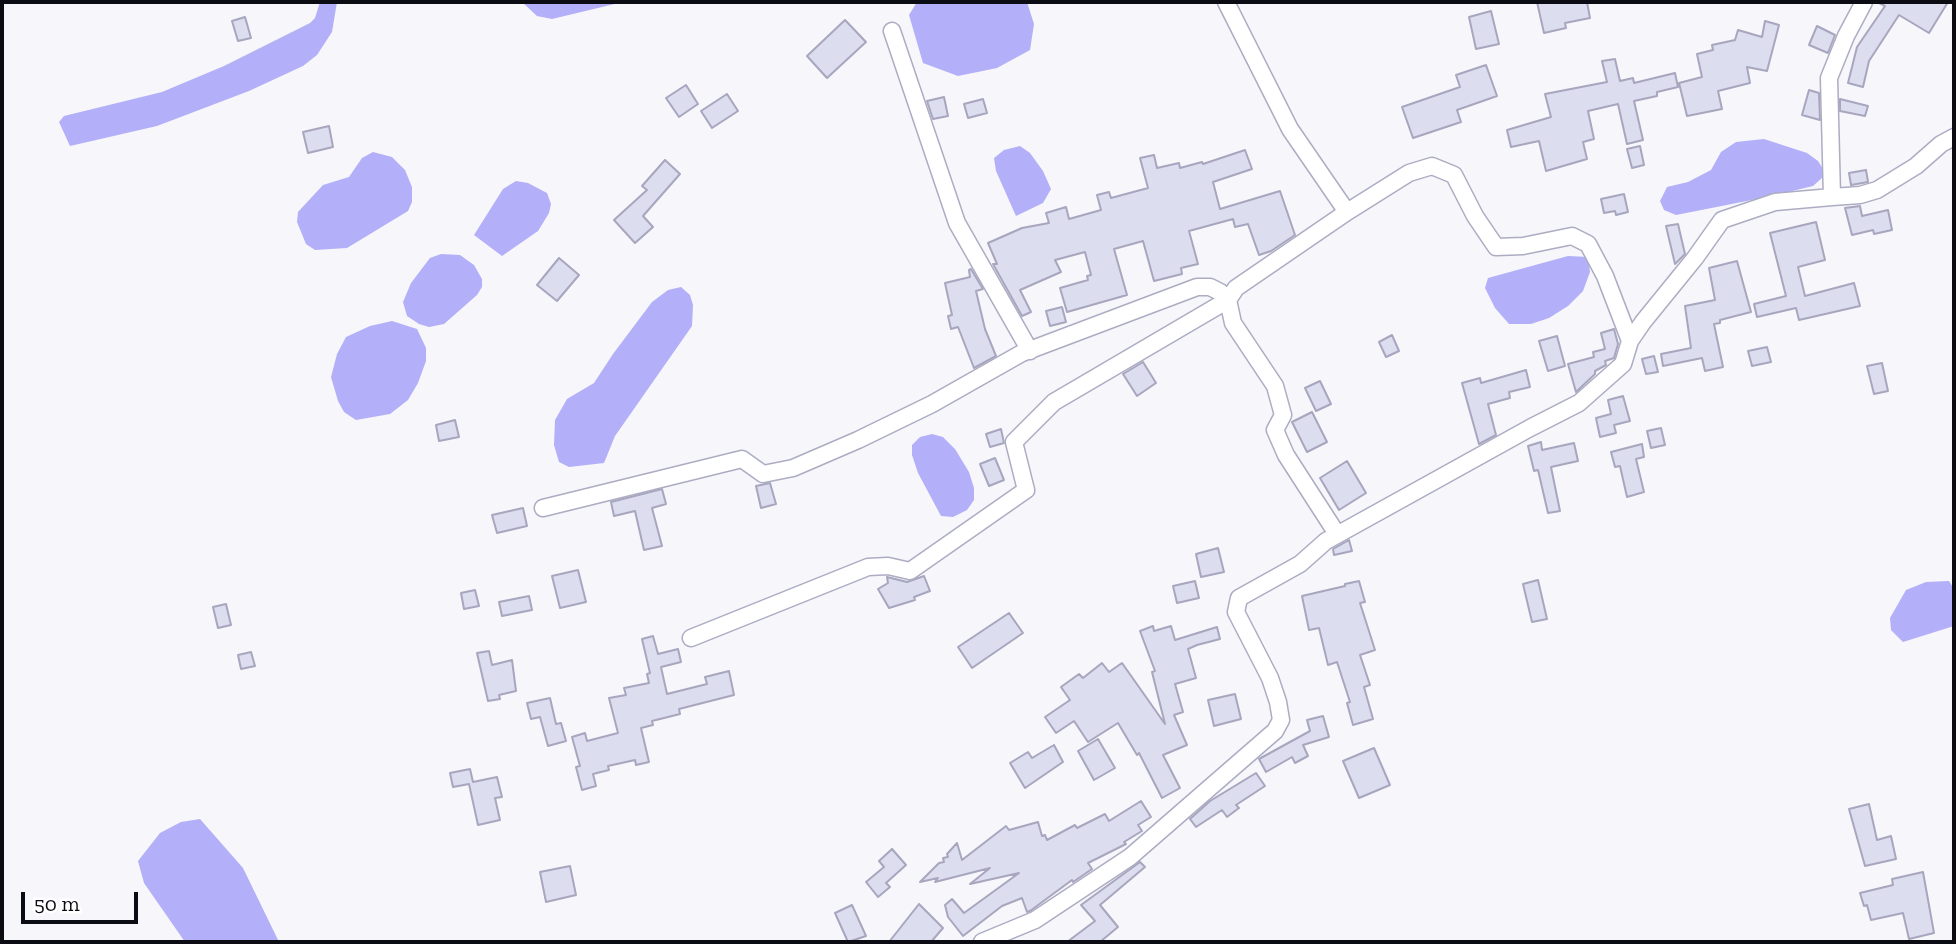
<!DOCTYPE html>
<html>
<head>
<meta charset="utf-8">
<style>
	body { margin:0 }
	#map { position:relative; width:1956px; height:944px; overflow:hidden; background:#f6f6fb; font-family:"Zilla Slab",serif }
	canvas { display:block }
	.frame { position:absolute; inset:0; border:4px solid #0b0b13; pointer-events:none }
	.scale { position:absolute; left:21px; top:892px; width:117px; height:32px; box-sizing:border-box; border:4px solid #0b0b13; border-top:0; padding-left:9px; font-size:21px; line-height:24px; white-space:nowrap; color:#0b0b13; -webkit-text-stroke:5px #fff; paint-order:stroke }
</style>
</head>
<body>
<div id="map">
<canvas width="1956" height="944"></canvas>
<div class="frame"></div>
<div class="scale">50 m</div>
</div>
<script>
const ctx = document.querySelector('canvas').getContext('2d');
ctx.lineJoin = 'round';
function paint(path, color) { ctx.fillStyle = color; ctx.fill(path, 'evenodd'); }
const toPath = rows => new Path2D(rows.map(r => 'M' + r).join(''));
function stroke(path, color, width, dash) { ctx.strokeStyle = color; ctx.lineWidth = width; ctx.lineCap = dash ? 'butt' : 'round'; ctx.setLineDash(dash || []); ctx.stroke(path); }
const water = toPath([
	[320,2,337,2,332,32,317,55,303,66,249,91,157,126,70,146,59,122,64,116,162,92,224,66,310,23,315,18],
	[522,2,623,2,552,19,537,16],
	[917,2,1027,2,1034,24,1030,50,997,68,958,76,923,63,909,15],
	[1764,139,1807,153,1818,161,1823,169,1822,178,1813,186,1767,197,1676,215,1664,210,1660,201,1667,187,1688,182,1711,170,1721,152,1736,142],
	[1020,146,1030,153,1043,171,1051,189,1043,203,1016,216,996,171,994,158,1004,150],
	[373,152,392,157,405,170,412,187,412,202,408,211,347,248,315,250,306,244,297,222,298,212,323,185,349,177,362,158],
	[516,181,528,183,547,193,551,204,549,213,538,231,502,256,474,235,503,189],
	[441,254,460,255,474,265,482,279,482,287,477,295,444,324,429,327,419,324,407,316,403,302,411,283,430,258],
	[1568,256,1588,257,1590,272,1583,291,1568,306,1549,318,1531,324,1509,324,1495,308,1485,288,1488,278],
	[681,287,690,295,693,305,692,326,615,436,604,463,569,467,559,462,554,445,555,420,567,399,594,383,613,354,652,302,668,290],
	[392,321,417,329,426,348,426,361,418,383,408,400,390,414,356,420,344,412,338,401,331,377,337,354,346,337,370,326],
	[932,434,943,437,955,449,969,472,974,488,974,500,967,510,953,517,941,516,918,473,912,455,912,445,920,437],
	[1949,581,1954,589,1954,626,1903,642,1891,630,1890,618,1906,590,1926,582],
	[200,819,243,868,279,942,185,942,144,883,138,861,160,833,181,822]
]);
const building = toPath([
	[1537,2,1587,2,1590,18,1565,23,1566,28,1544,33,1537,2],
	[1877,2,1948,2,1929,33,1899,15,1869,61,1863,87,1848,83,1857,47,1885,6,1877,2],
	[1491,11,1499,44,1476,49,1469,17,1491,11],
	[245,17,251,38,238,41,232,21,245,17],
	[845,20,866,42,827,78,807,56,845,20],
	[1765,21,1779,25,1767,71,1747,67,1750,83,1718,91,1722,109,1687,116,1679,83,1702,77,1697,54,1713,50,1712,45,1735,40,1738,30,1762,37,1765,21],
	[1817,26,1835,35,1828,53,1809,45,1817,26],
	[1615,59,1620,81,1633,78,1634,83,1675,73,1678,87,1657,92,1657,96,1634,101,1643,140,1627,144,1618,104,1588,111,1594,139,1583,142,1587,159,1546,171,1539,141,1511,147,1507,130,1551,117,1545,94,1607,82,1602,61,1615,59],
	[1486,65,1497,96,1457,110,1461,122,1413,138,1402,107,1460,87,1456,75,1486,65],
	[686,85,698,104,679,117,666,98,686,85],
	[1809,90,1819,93,1820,120,1802,115,1809,90],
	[727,94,738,111,712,128,701,111,727,94],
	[944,97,948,116,933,119,927,101,944,97],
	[983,99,987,113,968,118,964,104,983,99],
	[1840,99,1868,106,1865,116,1840,111,1840,99],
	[329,126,333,147,308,153,303,132,329,126],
	[1640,146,1644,165,1632,168,1627,149,1640,146],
	[1245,150,1252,169,1213,182,1220,209,1280,191,1295,235,1271,251,1259,255,1248,224,1235,227,1233,219,1189,231,1198,264,1181,268,1182,274,1154,281,1143,241,1114,249,1127,295,1067,312,1060,288,1088,280,1087,276,1091,275,1085,252,1055,260,1061,272,1020,290,1031,312,1022,316,993,264,997,264,988,243,1022,228,1049,223,1046,213,1066,207,1069,219,1101,210,1097,195,1109,192,1111,198,1148,188,1140,158,1154,155,1157,168,1179,163,1180,168,1202,162,1203,164,1245,150],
	[665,160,680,174,643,216,653,227,635,243,614,220,647,190,642,186,665,160],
	[1866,170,1868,182,1851,185,1849,173,1866,170],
	[1624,194,1628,212,1616,215,1615,211,1604,213,1601,199,1624,194],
	[1860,206,1862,216,1888,210,1892,230,1874,234,1873,230,1852,235,1845,208,1860,206],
	[1816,222,1825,260,1798,267,1805,296,1854,283,1860,306,1799,320,1796,308,1757,317,1754,304,1786,296,1770,233,1816,222],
	[1678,224,1685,254,1675,264,1666,226,1678,224],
	[559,258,579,275,557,301,537,285,559,258],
	[1737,261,1751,312,1720,320,1720,323,1714,324,1723,367,1705,371,1702,358,1663,366,1661,354,1691,348,1685,306,1715,300,1709,268,1737,261],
	[971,269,983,289,976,291,985,329,996,356,974,368,958,327,951,329,948,316,952,315,945,283,970,277,969,270,971,269],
	[1062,307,1066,322,1050,326,1046,311,1062,307],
	[1614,329,1618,344,1614,358,1605,361,1606,365,1595,371,1595,374,1576,392,1568,364,1594,357,1593,352,1605,349,1601,333,1614,329],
	[1392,335,1399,351,1386,357,1379,342,1392,335],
	[1557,336,1565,366,1548,371,1539,341,1557,336],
	[1767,347,1771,362,1752,366,1748,351,1767,347],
	[1654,356,1658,372,1646,374,1642,359,1654,356],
	[1143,362,1156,383,1137,396,1123,374,1143,362],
	[1882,363,1888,391,1874,394,1867,366,1882,363],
	[1526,370,1530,387,1509,392,1510,398,1488,404,1496,435,1479,444,1462,383,1480,378,1481,383,1526,370],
	[1320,381,1331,404,1316,411,1305,388,1320,381],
	[1623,396,1630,421,1614,425,1616,433,1600,437,1596,418,1611,414,1608,400,1623,396],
	[1312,412,1327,442,1307,452,1292,422,1312,412],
	[455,420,459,437,439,441,436,425,455,420],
	[1661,428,1665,445,1651,448,1647,431,1661,428],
	[1001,429,1004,443,990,447,986,434,1001,429],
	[1541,442,1542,450,1574,443,1578,461,1551,467,1560,511,1548,513,1538,470,1534,471,1528,446,1541,442],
	[1642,444,1644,457,1636,459,1644,492,1627,497,1620,466,1615,467,1611,452,1642,444],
	[995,458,1004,480,989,486,980,464,995,458],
	[1347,461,1366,493,1339,510,1320,478,1347,461],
	[770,483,776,504,761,508,756,486,770,483],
	[662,489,666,504,652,508,662,546,644,550,635,511,614,516,611,502,662,489],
	[523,508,527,526,497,533,492,515,523,508],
	[1349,540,1352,551,1334,555,1333,549,1349,540],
	[1218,548,1224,572,1201,577,1196,554,1218,548],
	[578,570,586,602,560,608,552,576,578,570],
	[924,576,930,591,914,597,915,600,889,608,878,589,888,583,887,577,907,582,924,576],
	[1538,580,1547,619,1532,622,1523,584,1538,580],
	[1195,581,1199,598,1177,603,1173,586,1195,581],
	[1359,581,1365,602,1360,603,1375,650,1360,655,1370,685,1364,687,1373,719,1353,725,1347,703,1350,702,1337,662,1328,665,1319,628,1309,630,1302,596,1345,586,1345,584,1359,581],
	[475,590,479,606,464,609,461,593,475,590],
	[529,596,532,610,502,616,499,602,529,596],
	[226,604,231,625,218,628,213,607,226,604],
	[1009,613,1023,633,972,668,958,647,1009,613],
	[1153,626,1154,631,1171,626,1175,640,1217,627,1220,639,1197,645,1188,649,1196,678,1175,684,1183,712,1174,715,1187,745,1163,755,1180,788,1162,798,1139,753,1137,755,1118,723,1088,742,1074,721,1056,733,1045,717,1070,700,1061,687,1079,674,1083,678,1102,663,1109,672,1122,663,1165,724,1152,672,1155,671,1140,631,1153,626],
	[653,636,658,654,678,649,681,662,661,667,667,694,707,684,705,677,729,671,734,695,679,709,680,714,652,721,653,725,641,728,649,762,636,765,635,760,608,766,609,770,593,774,596,786,582,790,576,767,580,766,572,737,585,733,587,741,618,733,609,698,626,695,624,688,649,683,647,674,650,673,642,639,653,636],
	[489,651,492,665,512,660,516,691,499,695,500,699,488,701,477,653,489,651],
	[251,652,255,666,241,669,238,655,251,652],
	[1235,694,1241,719,1214,726,1208,700,1235,694],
	[550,698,556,724,561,723,566,741,548,746,540,717,531,719,527,703,550,698],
	[1323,716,1329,737,1303,745,1308,756,1295,763,1292,757,1266,772,1259,759,1310,731,1307,720,1323,716],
	[1098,739,1115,768,1094,780,1078,751,1098,739],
	[1054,745,1063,762,1025,788,1010,763,1028,752,1032,758,1054,745],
	[1374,748,1390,785,1359,798,1343,761,1374,748],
	[470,769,473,782,497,777,502,797,495,798,500,820,478,825,469,784,453,787,450,773,470,769],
	[1256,773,1265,786,1236,805,1239,808,1227,817,1222,810,1196,827,1190,819,1210,801,1256,773],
	[1141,801,1151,817,1138,825,1142,831,1124,842,1126,844,1088,863,1092,869,1073,882,1072,880,1030,911,1027,912,1022,898,1002,906,963,936,948,917,945,905,952,899,964,913,1019,873,970,884,990,868,935,882,938,878,920,882,939,863,944,862,943,858,948,857,947,854,957,843,962,860,1006,826,1009,830,1038,822,1042,836,1045,835,1047,840,1075,825,1077,828,1105,814,1109,821,1141,801],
	[1869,804,1877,840,1891,836,1896,859,1865,866,1849,809,1869,804],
	[892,849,906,865,886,883,890,887,878,897,866,882,884,867,879,861,892,849],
	[1140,862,1145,867,1100,905,1118,927,1100,942,1067,942,1095,921,1081,905,1140,862],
	[570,866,576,895,546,902,540,872,570,866],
	[1923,872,1934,933,1909,939,1903,913,1871,920,1867,905,1864,906,1860,893,1893,885,1892,879,1923,872],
	[919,904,943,928,931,942,889,942,919,904],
	[852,905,866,936,848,942,835,913,852,905]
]);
const street = toPath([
	[1226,2,1290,129,1347,212],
	[892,31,957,223,1030,351],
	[1832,197,1860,195,1877,190,1916,166,1941,144,1954,137],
	[543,508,742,459,763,474,793,468,858,440,932,404,1022,353,1197,287,1210,287,1220,292,1228,300,1054,402,1014,442,1026,490,910,571,888,566,868,567,691,638],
	[1337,534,1286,455,1275,430,1283,415,1275,386,1233,323,1228,300,1236,288,1347,212,1409,173,1432,166,1454,175,1475,216,1496,247,1523,246,1572,236,1588,244,1605,276,1630,341],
	[982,942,1035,920,1130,857,1275,731,1281,720,1278,702,1270,678,1236,612,1239,598,1300,564,1326,541,1530,428,1579,403,1623,364,1630,341,1643,322,1695,258,1722,220,1775,202,1832,197,1829,78,1846,36,1864,2]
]);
paint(water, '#b3aff8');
paint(building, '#ddddf0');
stroke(building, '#a7a6be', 2);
stroke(street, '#acacc3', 19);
stroke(street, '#fff', 16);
</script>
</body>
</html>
